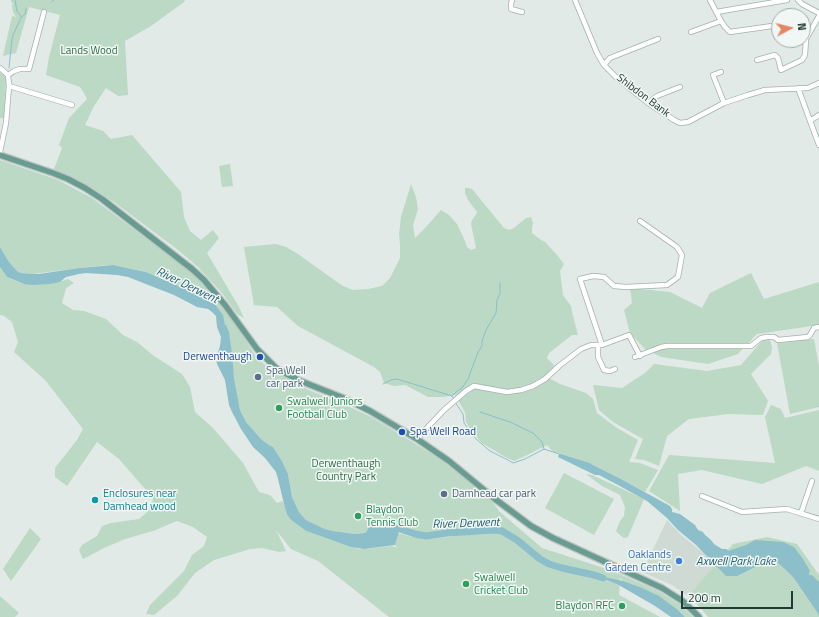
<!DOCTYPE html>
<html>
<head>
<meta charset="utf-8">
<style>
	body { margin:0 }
	#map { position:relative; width:819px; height:617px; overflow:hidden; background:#e1eae6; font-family:"Titillium Web",sans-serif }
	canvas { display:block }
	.north { position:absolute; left:771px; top:8px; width:40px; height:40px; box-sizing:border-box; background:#f1f7f4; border:1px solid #9faba7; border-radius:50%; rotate:83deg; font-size:11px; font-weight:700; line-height:16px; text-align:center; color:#233934 }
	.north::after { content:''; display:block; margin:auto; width:14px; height:18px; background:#e58764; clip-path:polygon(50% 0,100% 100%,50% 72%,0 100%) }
	.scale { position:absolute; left:681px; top:591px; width:112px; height:18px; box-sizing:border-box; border:2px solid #233934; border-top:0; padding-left:5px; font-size:12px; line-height:14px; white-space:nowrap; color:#233934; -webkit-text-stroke:3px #f1f7f4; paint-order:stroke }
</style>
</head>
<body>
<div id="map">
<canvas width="819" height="617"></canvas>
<div class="north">N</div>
<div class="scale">200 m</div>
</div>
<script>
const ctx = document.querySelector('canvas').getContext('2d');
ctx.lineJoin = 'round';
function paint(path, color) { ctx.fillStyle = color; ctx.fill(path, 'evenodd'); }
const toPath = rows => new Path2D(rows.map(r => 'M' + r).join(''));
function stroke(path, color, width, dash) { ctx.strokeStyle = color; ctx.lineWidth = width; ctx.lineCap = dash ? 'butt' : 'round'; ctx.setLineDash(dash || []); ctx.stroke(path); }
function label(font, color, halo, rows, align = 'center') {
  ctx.font = font + ' "Titillium Web",sans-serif'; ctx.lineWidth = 3; ctx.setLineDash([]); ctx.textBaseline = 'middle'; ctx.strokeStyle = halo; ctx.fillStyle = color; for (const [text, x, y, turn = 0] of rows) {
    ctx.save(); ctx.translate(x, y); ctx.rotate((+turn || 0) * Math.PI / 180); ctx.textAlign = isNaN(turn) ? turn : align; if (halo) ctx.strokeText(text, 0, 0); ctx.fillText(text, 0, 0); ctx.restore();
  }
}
const built = toPath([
	[667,520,680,534,707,556,715,565,688,596,672,585,642,572]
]);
const green = toPath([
	[11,0,185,0,184,2,151,26,125,41,128,95,118,96,106,88,94,106,85,125,103,131,111,139,132,135,181,192,184,217,190,231,201,240,213,230,219,238,207,253,239,307,244,318,237,314,222,293,198,267,178,250,114,202,92,188,54,169,62,148,59,145,69,118,87,99,84,93,80,87,46,75,49,57,60,15,29,7,16,53,3,56,12,16,16,17,13,12,12,6,13,3,11,2],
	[0,73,4,75,6,79,4,118,0,118],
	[0,160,58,180,92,198,194,274,211,291,244,337,255,355,264,364,275,372,309,390,352,408,371,417,437,457,470,482,491,500,500,512,542,548,613,571,660,592,681,605,693,617,685,617,678,610,640,587,623,581,620,578,619,595,660,617,389,617,318,561,291,549,276,530,286,551,279,552,262,548,250,549,214,560,195,573,177,596,154,615,146,614,150,605,184,571,192,555,204,546,207,537,193,527,177,521,153,531,125,539,104,548,83,559,79,550,82,545,97,536,102,526,111,523,139,519,152,508,153,498,119,459,97,442,67,486,55,477,55,468,77,440,83,429,46,381,14,352,18,342,12,322,4,316,0,315,0,267,7,277,11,279,24,284,60,282,62,281,68,279,74,283,66,288,62,303,73,310,84,311,106,319,123,335,137,342,154,356,182,374,190,387,195,412,213,428,243,463,259,492,270,495,277,503,283,501,285,508,290,519,306,531,328,539,359,549,364,549,392,546,397,548,395,545,398,534,402,534,412,537,428,539,464,535,489,534,488,527,464,529,447,530,427,534,402,530,398,522,388,518,371,524,368,528,367,531,365,533,355,534,333,531,325,529,306,520,299,512,292,497,288,474,282,461,273,447,269,445,262,440,246,422,240,410,223,320,205,299,202,298,197,294,146,272,133,269,113,265,107,265,79,268,33,274,21,273,17,271,9,262,0,247],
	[230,164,233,186,222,187,219,166],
	[411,184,416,197,418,209,413,225,415,238,425,228,441,210,449,215,457,224,465,241,467,247,471,250,476,248,471,224,472,220,476,215,477,212,468,200,465,193,465,188,469,188,472,189,504,228,509,230,514,228,526,218,531,217,533,223,532,228,532,233,541,240,545,242,557,255,564,264,560,271,563,295,571,306,572,312,578,335,572,335,549,353,547,358,554,365,549,378,560,384,586,393,593,399,597,413,617,428,638,440,629,462,640,463,658,470,645,492,621,479,593,465,590,463,561,454,553,452,547,445,523,457,514,461,507,458,482,443,470,429,466,422,465,412,455,395,443,397,428,397,405,385,394,386,384,383,380,372,374,367,298,326,277,307,254,305,244,247,276,244,286,247,298,254,330,277,343,286,353,290,368,289,382,286,390,278,400,258,400,245,399,234,401,217],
	[751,273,764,299,819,282,819,325,757,334,738,354,708,364,661,357,645,349,630,333,624,310,632,303,630,288,670,292,702,308,710,293],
	[814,339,819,366,819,407,790,414,777,343],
	[765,340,770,340,772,347,771,354,751,374,768,401,763,415,728,414,689,419,667,436,659,466,644,460,635,459,643,439,613,422,599,410,593,385,622,388,645,373,654,364,707,371,741,365,761,342],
	[771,405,781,409,785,418,819,410,819,471,806,466,762,484,702,470,678,474,680,511,649,491,669,455,775,463,765,417],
	[564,473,614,499,594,535,545,508],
	[586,474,592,475,644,499,628,537,624,538,620,535,616,531,620,521,624,516,625,507,620,495,602,486],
	[30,528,41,539,11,581,3,569],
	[767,537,797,544,819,575,819,617,708,617,698,605,688,596,733,544],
	[0,596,19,613,15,617,0,617]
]);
const water = toPath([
	[0,247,9,262,17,271,21,273,33,274,39,274,79,268,113,265,146,272,197,294,202,298,211,299,223,315,225,325,226,325,229,332,232,354,234,378,240,410,246,422,262,440,269,445,273,447,282,461,288,474,292,497,299,512,306,520,325,529,333,531,355,534,365,533,367,531,368,528,371,524,388,518,394,521,398,526,401,531,399,532,395,545,364,549,351,547,306,531,290,519,287,514,285,508,278,479,276,472,265,458,253,447,241,429,232,412,229,405,225,380,217,364,216,359,220,346,221,337,217,327,216,316,212,312,208,309,197,307,174,295,156,288,128,277,117,275,86,273,79,274,66,277,60,282,50,284,33,285,24,284,17,281,7,277,0,267],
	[559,454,561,454,590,463,593,465,621,479,670,506,672,509,672,512,680,514,695,525,698,530,703,532,704,534,711,540,714,544,722,549,727,549,728,551,746,545,755,540,783,542,794,547,803,559,810,571,809,573,809,575,812,575,819,582,819,615,794,578,786,570,778,563,773,561,763,563,737,576,726,576,696,545,678,530,667,518,647,501,618,485,599,475,595,475,558,457],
	[594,575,623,581,640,587,659,596,678,610,685,617,671,617,655,606,617,584]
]);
const stream = toPath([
	[52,2,54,0],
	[21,18,25,14,26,9],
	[9,68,12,39,13,35,21,18,21,16,17,11,15,0],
	[383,384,391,380,397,379,452,396,454,399],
	[452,396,456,392,462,388,468,379,478,352,482,346,482,341,486,330,496,313,497,300,500,293,500,283],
	[455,402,463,414,464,423,475,438,490,451,508,460,513,463,525,459,544,449,559,454],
	[480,412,510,422,533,433,542,442,544,449]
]);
const river = toPath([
	[392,530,397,528,415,534,426,536,447,533,496,530,502,531,517,540,540,559,549,564,562,568,594,575,603,578]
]);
const minor = toPath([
	[512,0,511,4,511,9,522,12],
	[575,0,597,53,604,65,616,77,648,103,674,120,680,123,688,122,724,103,748,95,765,90,808,88,819,83],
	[710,0,721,21,725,27,730,32,779,25],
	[798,0,802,4,819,13],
	[716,12,787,0],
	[691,32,721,21],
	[757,60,775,55,778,58,781,70,802,60,805,55,806,39,819,16],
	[604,65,610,58,658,39],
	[0,68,8,75,9,86,6,123,0,152],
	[721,72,713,75,724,103],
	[8,75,14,71,20,69,29,69,44,12],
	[9,86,72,105],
	[798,88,819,145],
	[648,103,657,96,680,87],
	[810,121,819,115],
	[598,345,602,345,580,279,593,276,604,277,614,286,626,287,667,285,678,277,682,255,677,247,640,221],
	[602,345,629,335,640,356],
	[635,357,661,347,667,346,751,346,761,338,767,337,774,337,778,340,808,337,810,335,814,328,819,327],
	[417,439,427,428,444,410,466,391,474,386,507,392,521,390,533,386,545,379,559,366,581,349,591,345,598,345,598,357,604,370,610,371,615,369],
	[702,496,742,512,787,509,819,519],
	[801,513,812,481]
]);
const major = toPath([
	[0,155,53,173,68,179,85,188,102,199,192,269,204,280,225,305,257,349,276,368,298,380,346,399,370,411,417,439,449,461,495,499,531,526,553,538,662,588,684,602,699,617]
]);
const markers = [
	[260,357,4,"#1a4fb4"],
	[258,377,4,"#5c6f8a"],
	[279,408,4,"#2e9e5b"],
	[402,432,4,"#1a4fb4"],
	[444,494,4,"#5c6f8a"],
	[95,500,4,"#0f9aa8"],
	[358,516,4,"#2e9e5b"],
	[679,561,4,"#3f7fe0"],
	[466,584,4,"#2e9e5b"],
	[622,606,4,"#2e9e5b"]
];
const parkNames = [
	["Lands Wood",89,51],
	["Derwenthaugh",346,464],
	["Country Park",346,477]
];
const streetNames = [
	["Shibdon Bank",643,96,37]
];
const transitNames = [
	["Derwenthaugh",252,357],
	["Spa Well Road",410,432,"left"]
];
const serviceNames = [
	["Spa Well",266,371],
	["car park",266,384],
	["Damhead car park",452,494]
];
const leisureNames = [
	["Swalwell Juniors",287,402],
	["Football Club",287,415],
	["Blaydon",366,510],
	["Tennis Club",366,523],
	["Swalwell",474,578],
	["Cricket Club",474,591],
	["Blaydon RFC",614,606,"right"]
];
const cultureNames = [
	["Enclosures near",103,494],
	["Damhead wood",103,507]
];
const shopNames = [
	["Oaklands",671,555],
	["Garden Centre",671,568]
];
const waterNames = [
	["River Derwent",187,286,26],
	["River Derwent",466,524,-2],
	["Axwell Park Lake",736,562]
];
paint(built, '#cfdad5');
paint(green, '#bbd9c4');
paint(water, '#8dbfca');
stroke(stream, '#8dbfca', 1);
stroke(river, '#8dbfca', 7);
stroke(minor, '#a4b1ad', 6);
stroke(major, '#bdc4c2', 8);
stroke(minor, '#fff', 4.5);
stroke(major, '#699c90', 5.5);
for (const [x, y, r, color] of markers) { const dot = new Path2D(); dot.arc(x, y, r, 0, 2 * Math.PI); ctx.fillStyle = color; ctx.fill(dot); stroke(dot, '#f1f7f4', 1.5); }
label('11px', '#316c49', '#f1f7f4', parkNames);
label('11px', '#233934', '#f1f7f4', streetNames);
label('11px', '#164399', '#f1f7f4', transitNames, 'right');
label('11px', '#4e5e75', '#f1f7f4', serviceNames, 'left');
label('11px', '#27864d', '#f1f7f4', leisureNames, 'left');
label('11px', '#0d838f', '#f1f7f4', cultureNames, 'left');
label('11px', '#366cbe', '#f1f7f4', shopNames, 'right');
label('italic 12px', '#23606f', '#f1f7f4', waterNames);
</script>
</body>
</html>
